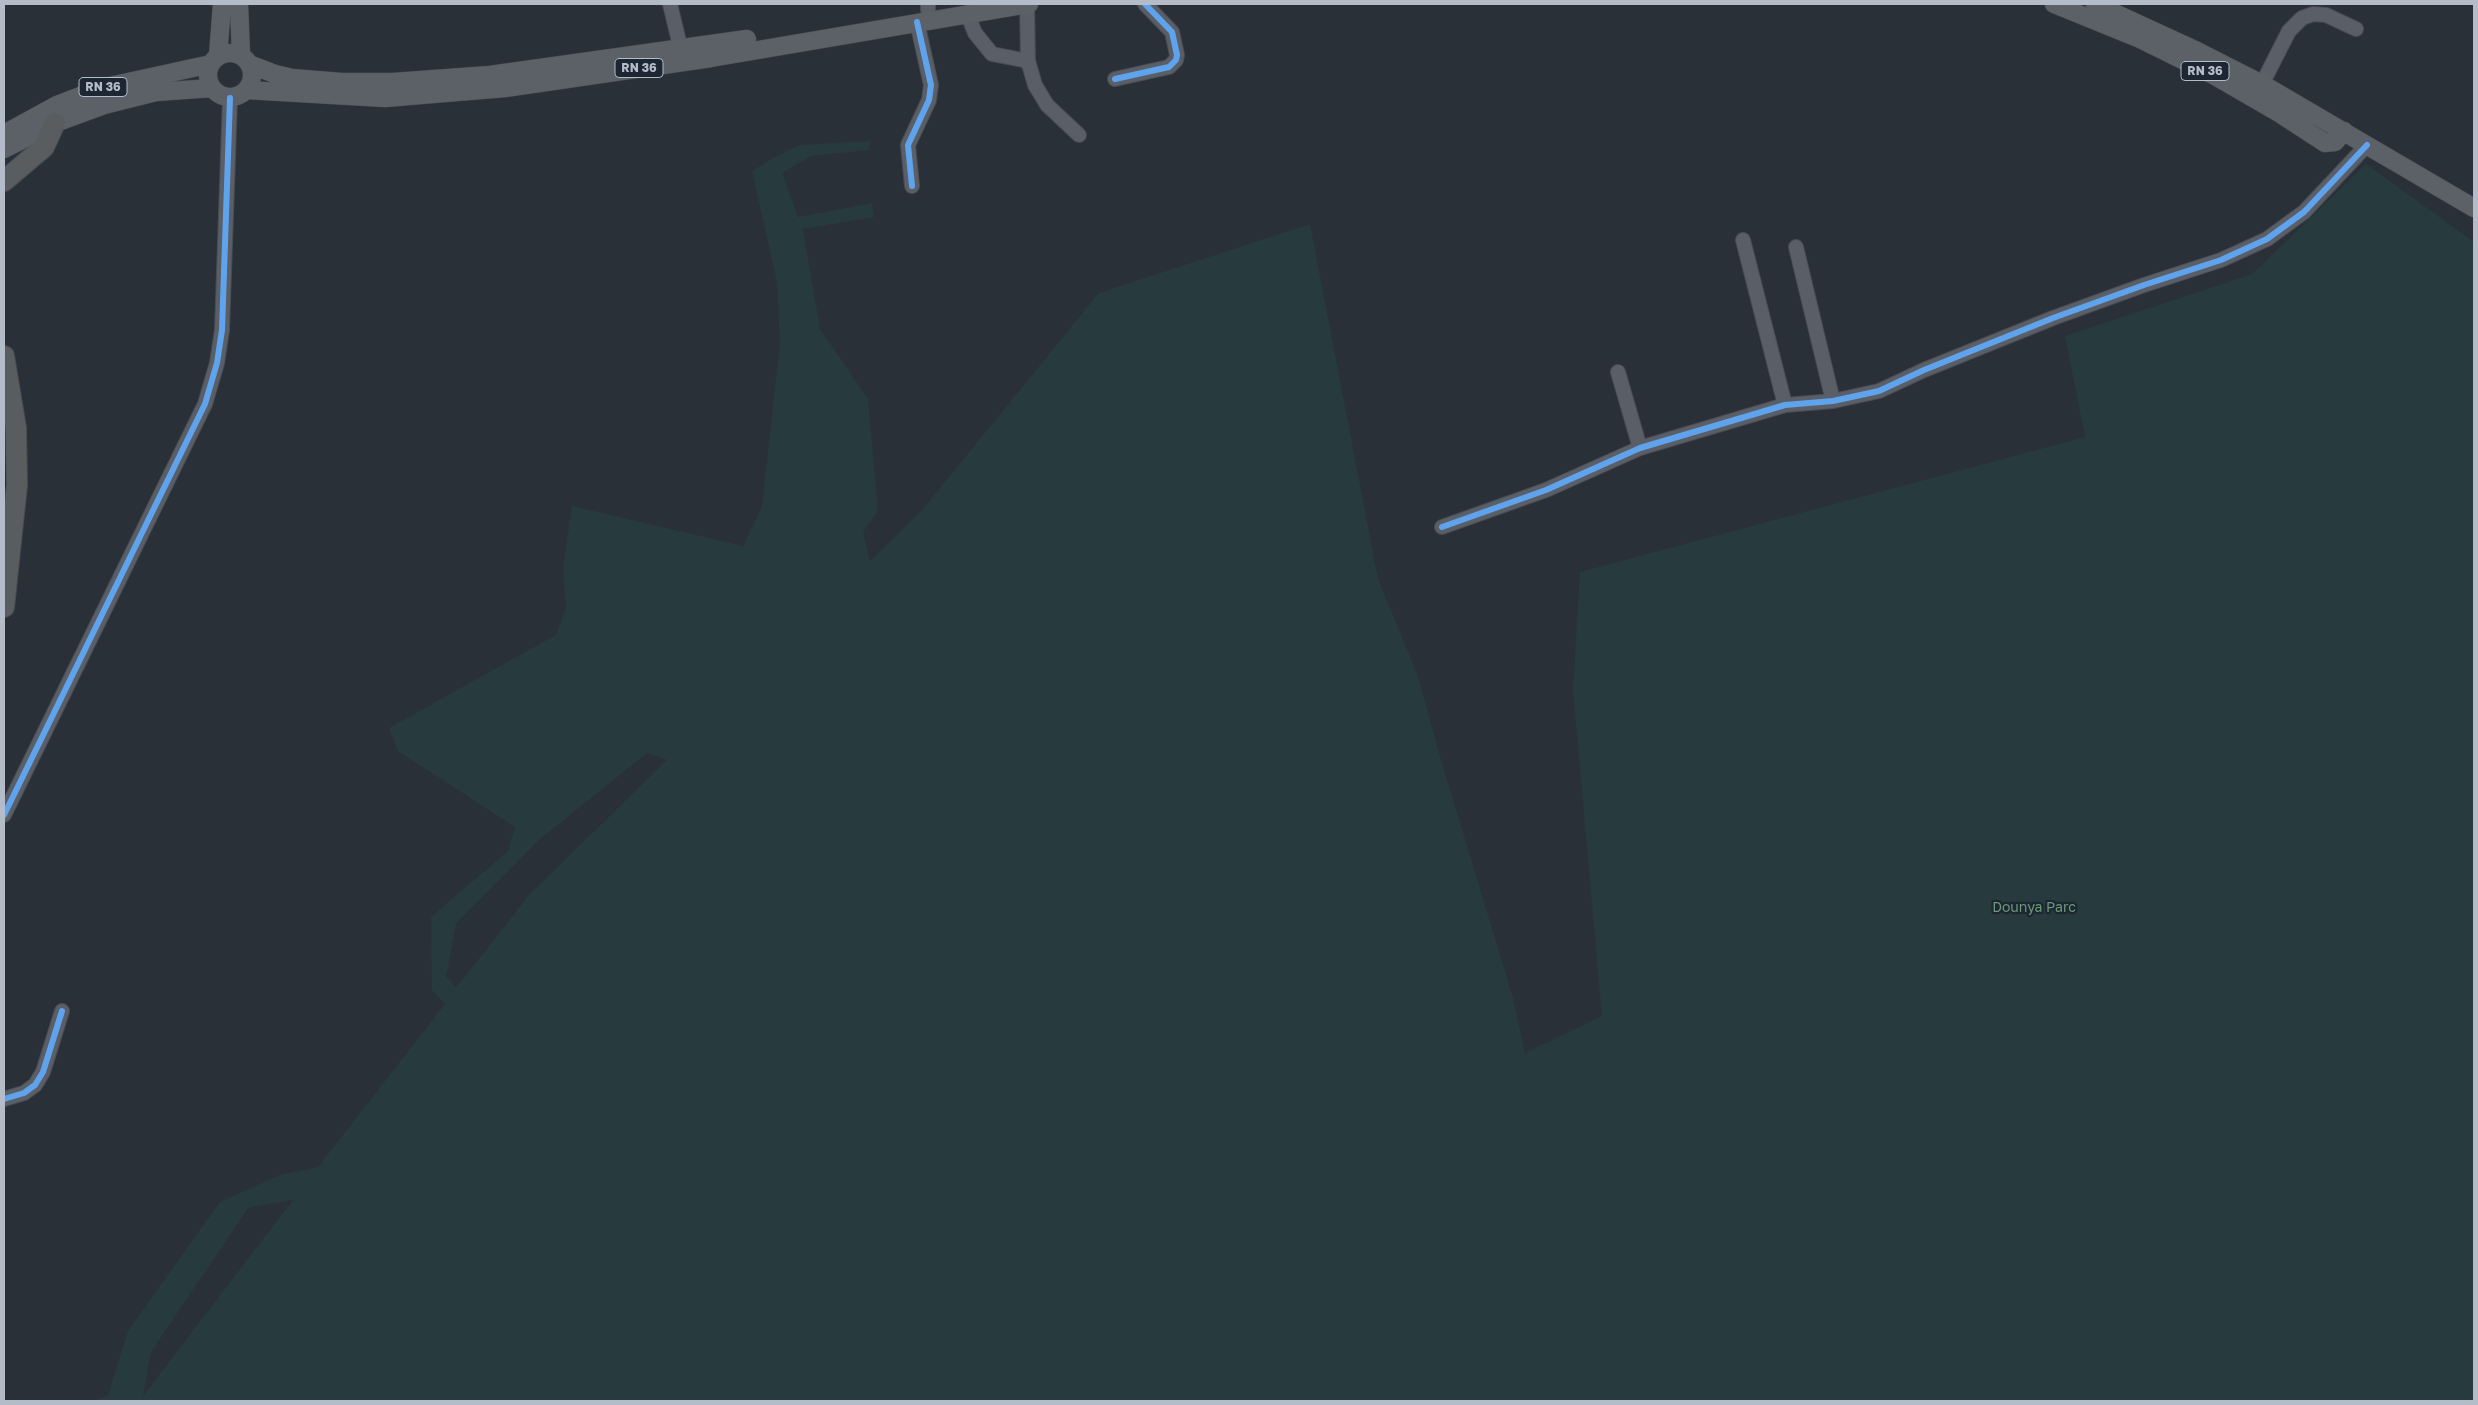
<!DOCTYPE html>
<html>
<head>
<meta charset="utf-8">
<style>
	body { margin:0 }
	#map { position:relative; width:2478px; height:1405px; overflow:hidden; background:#2a3038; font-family:"Golos Text",sans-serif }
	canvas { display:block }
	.frame { position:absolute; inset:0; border:5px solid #b4bcc9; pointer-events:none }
</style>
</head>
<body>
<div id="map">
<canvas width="2478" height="1405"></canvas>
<div class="frame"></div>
</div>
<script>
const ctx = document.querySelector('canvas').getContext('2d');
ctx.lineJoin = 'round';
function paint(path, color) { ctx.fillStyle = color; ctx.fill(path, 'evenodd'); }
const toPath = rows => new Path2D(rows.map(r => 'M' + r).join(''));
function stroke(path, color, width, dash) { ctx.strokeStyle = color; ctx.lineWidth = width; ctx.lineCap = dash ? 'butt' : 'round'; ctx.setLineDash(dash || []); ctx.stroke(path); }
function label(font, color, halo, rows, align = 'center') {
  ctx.font = font + ' "Golos Text",sans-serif'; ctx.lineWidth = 4.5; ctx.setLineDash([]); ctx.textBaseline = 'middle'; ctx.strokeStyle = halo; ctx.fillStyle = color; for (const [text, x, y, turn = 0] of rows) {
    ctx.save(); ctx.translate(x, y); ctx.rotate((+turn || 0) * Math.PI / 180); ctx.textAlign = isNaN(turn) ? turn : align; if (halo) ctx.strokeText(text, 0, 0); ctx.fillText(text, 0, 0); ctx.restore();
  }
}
const green = toPath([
	[870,141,869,150,811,156,782,173,798,217,872,203,874,217,803,229,820,329,868,399,878,511,863,532,870,561,922,510,1099,293,1310,224,1378,579,1418,676,1439,753,1513,998,1525,1053,1602,1016,1573,689,1580,572,2085,437,2065,336,2252,274,2366,164,2474,242,2474,1401,94,1401,108,1395,128,1331,220,1202,280,1175,318,1167,445,1004,432,990,431,917,508,851,515,827,398,751,389,728,556,635,566,608,563,567,572,506,743,546,762,507,780,343,777,282,752,171,780,154,800,145],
	[647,753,667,760,530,894,456,988,446,976,456,924,539,840],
	[292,1200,293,1200,143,1396,151,1352,248,1208]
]);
const minor = toPath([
	[670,4,681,50],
	[928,4,928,10],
	[1027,4,1028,61,1035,85,1047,105,1079,135],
	[967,13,975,33,992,54,1028,61],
	[1115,79,1169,67,1176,60,1177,55,1172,32,1145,4],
	[2262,84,2289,31,2302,18,2313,14,2326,15,2356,29],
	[912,186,908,145,929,100,931,85,917,22],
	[1743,240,1785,405],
	[1796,247,1833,401],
	[1618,372,1640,448],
	[1442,527,1546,490,1640,448,1785,405,1833,401,1879,391,1924,370,2053,318,2144,285,2221,260,2267,239,2304,212,2367,145],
	[4,815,205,404,217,363,222,330,230,98],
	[4,1099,24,1093,35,1085,43,1072,62,1011]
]);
const major = toPath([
	[239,4,241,56],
	[2054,4,2140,39,2215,76,2279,113,2325,143,2335,142,2344,131],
	[2095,4,2197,51,2262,84,2474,208],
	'208 75a22 22 0 1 1 44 0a22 22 0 1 1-44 0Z',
	[218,56,222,4],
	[249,64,275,74,292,78,341,82,393,82,490,75,747,39],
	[246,90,385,98,505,88,711,58,1029,4],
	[4,134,57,105,101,88,211,64],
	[4,149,55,123,104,105,156,92,212,88]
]);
const highway = toPath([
	[4,181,44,147,55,123],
	[4,356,16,428,17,485,4,607]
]);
const cycleway = toPath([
	[1115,79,1169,67,1176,60,1177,55,1172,32,1145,4],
	[912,186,908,145,929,100,931,85,917,22],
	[1442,527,1546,490,1640,448,1785,405,1833,401,1879,391,1924,370,2053,318,2144,285,2221,260,2267,239,2304,212,2367,145],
	[4,815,205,404,217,363,222,330,230,98],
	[4,1099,24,1093,35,1085,43,1072,62,1011]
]);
const shields = [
	[639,68,48],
	[2205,71,48],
	[103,87,48]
];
const shieldNames = [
	["RN 36",639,68],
	["RN 36",2205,71],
	["RN 36",103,87]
];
const parkNames = [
	["Dounya Parc",2034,908]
];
paint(green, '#273a3e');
stroke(minor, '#484c53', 16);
stroke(major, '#484c55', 19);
stroke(highway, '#474c53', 22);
stroke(minor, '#5a5e66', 14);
stroke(major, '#5c6168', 18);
stroke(highway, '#5a5d60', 20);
stroke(cycleway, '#60a3ed', 6);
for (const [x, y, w] of shields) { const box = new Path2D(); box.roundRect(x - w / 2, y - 9.5, w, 19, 4); ctx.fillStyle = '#1d2633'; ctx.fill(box); stroke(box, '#b4bcc9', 1); }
label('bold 12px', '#b4bcc9', null, shieldNames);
label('14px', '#6b9a76', '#1d2633', parkNames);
</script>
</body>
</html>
